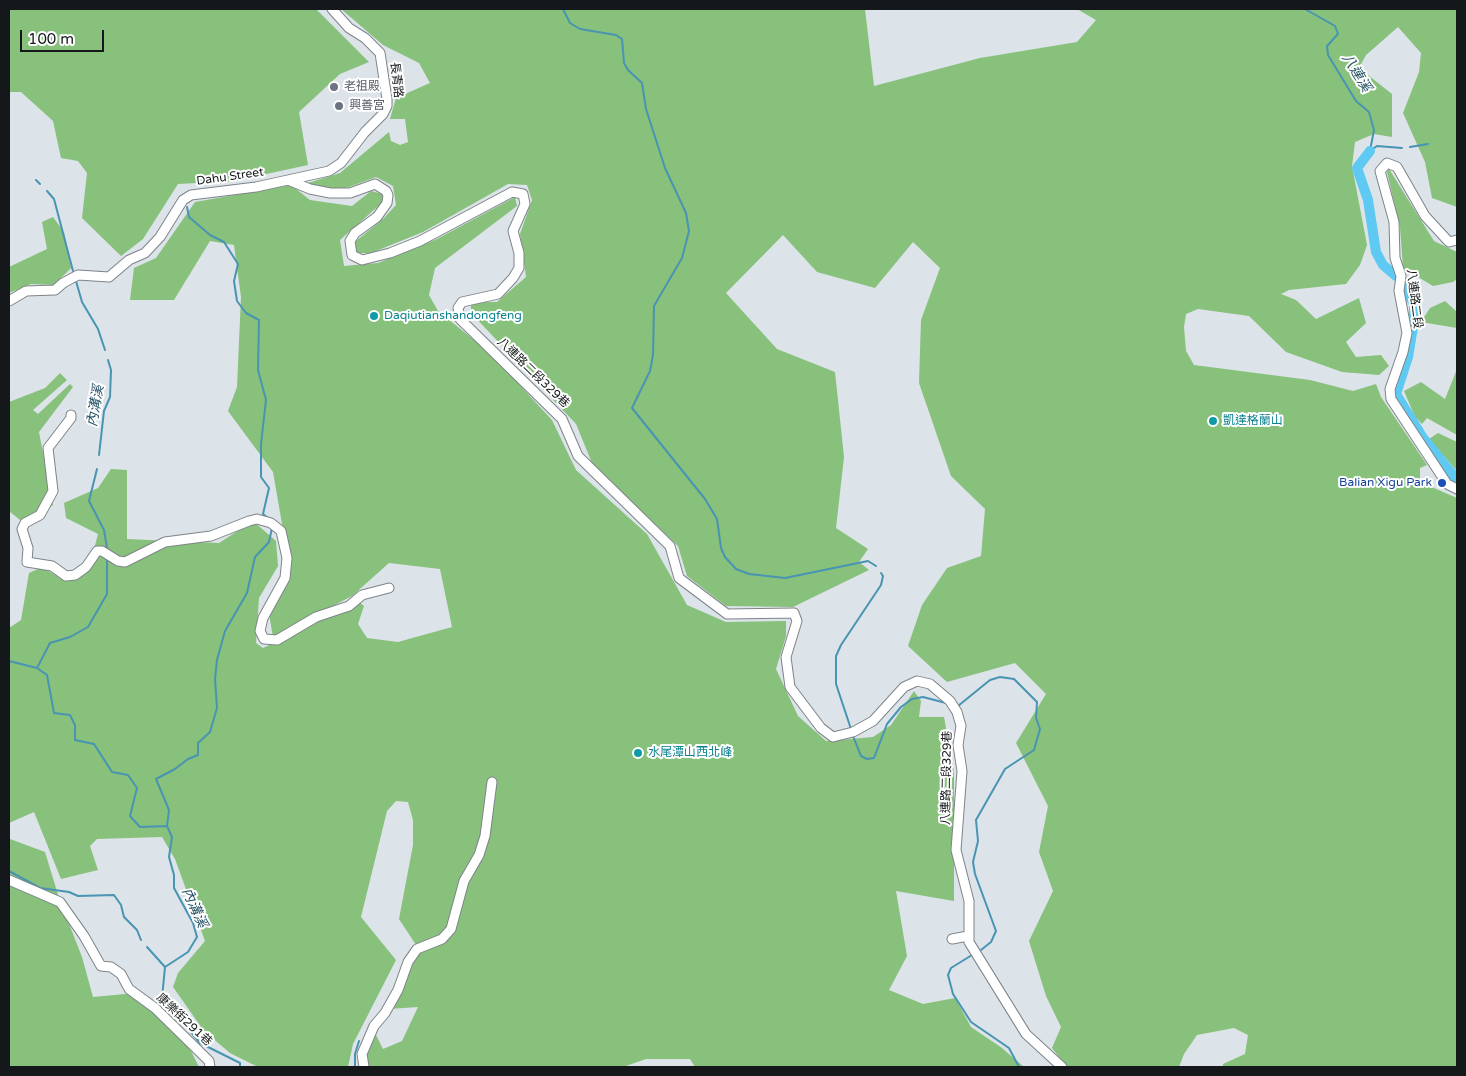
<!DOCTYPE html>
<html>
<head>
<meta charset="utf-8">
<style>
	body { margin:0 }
	#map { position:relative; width:1466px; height:1076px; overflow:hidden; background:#dce3e9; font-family:"Varela Round",sans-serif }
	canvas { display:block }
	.frame { position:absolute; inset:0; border:10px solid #15181a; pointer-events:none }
	.scale { position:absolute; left:20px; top:30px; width:84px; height:22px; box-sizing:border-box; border:2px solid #15181a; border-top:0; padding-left:6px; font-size:15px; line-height:18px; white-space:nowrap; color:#15181a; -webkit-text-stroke:4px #fff; paint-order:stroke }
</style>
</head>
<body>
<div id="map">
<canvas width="1466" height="1076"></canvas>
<div class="frame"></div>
<div class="scale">100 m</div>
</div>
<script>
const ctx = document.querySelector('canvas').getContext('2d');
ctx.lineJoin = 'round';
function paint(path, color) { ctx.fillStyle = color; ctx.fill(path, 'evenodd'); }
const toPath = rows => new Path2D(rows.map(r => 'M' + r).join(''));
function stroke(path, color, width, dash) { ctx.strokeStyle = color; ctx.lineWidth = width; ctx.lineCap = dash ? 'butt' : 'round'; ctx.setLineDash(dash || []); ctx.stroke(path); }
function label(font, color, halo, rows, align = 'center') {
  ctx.font = font + ' "Varela Round","Noto Sans TC",sans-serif'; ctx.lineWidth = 4; ctx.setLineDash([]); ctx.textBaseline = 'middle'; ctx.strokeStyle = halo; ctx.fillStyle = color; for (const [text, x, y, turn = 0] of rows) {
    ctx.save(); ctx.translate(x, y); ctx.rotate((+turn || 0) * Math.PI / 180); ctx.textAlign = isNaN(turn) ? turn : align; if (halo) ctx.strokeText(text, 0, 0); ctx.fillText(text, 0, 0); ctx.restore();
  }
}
const forest = toPath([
	[9,9,316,9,369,62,340,74,299,112,308,165,234,181,178,184,143,239,121,256,82,218,87,173,78,161,61,158,53,121,21,92,9,92],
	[341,9,865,9,874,86,980,58,1077,42,1096,20,1077,9,1457,9,1457,207,1432,198,1425,162,1403,113,1419,72,1421,53,1398,27,1366,55,1359,68,1392,94,1392,137,1374,134,1355,142,1352,166,1367,245,1360,265,1346,284,1289,290,1281,294,1296,300,1316,319,1359,298,1366,323,1346,342,1356,357,1381,355,1389,366,1379,375,1342,372,1286,352,1249,316,1198,309,1186,314,1184,327,1186,351,1194,365,1310,380,1353,391,1376,384,1381,397,1427,465,1420,468,1420,482,1457,498,1457,1067,1223,1067,1223,1064,1245,1054,1248,1035,1234,1028,1197,1035,1184,1054,1179,1067,1067,1067,1052,1048,1061,1027,1046,996,1029,941,1053,891,1039,852,1048,806,1016,743,1046,694,1015,663,947,682,908,646,922,605,947,568,981,556,985,509,951,476,919,383,921,320,940,268,913,242,875,288,817,272,783,235,726,293,777,349,835,372,844,457,836,528,868,549,859,562,869,570,793,607,726,606,687,576,678,546,592,463,576,424,471,313,471,302,497,302,526,277,520,234,532,200,527,185,508,184,423,232,371,253,360,253,354,251,356,241,384,218,396,205,393,186,376,177,338,191,314,187,308,183,340,173,389,132,391,141,400,145,408,142,405,119,390,119,396,98,430,83,419,63,383,45],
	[1389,169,1434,241,1457,252,1457,279,1453,282,1433,286,1403,268,1400,227,1387,172],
	[291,185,310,200,352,206,371,191,382,194,384,201,340,240,344,266,378,263,437,239,515,197,517,206,435,268,429,295,438,311,489,352,552,420,576,470,647,534,687,605,726,622,786,621,786,636,776,669,798,716,826,741,873,737,891,725,914,691,921,701,919,717,944,717,954,772,954,901,896,891,907,956,889,990,923,1004,955,998,971,1027,1002,1048,1024,1067,695,1067,690,1059,646,1059,623,1067,365,1067,366,1048,375,1033,383,1049,402,1041,418,1007,389,1009,420,951,399,919,413,845,413,820,408,802,396,801,387,811,361,917,396,960,353,1044,348,1067,258,1067,230,1053,204,1031,173,987,178,973,205,941,175,859,162,837,97,839,90,846,98,870,61,879,34,812,9,823,9,628,21,620,29,573,42,567,65,581,93,553,98,534,66,518,64,503,98,488,111,469,127,470,127,539,219,543,253,521,276,541,278,566,259,598,256,643,263,648,359,602,364,606,358,624,367,638,398,642,452,627,440,569,389,563,352,596,273,637,269,614,289,564,273,472,228,411,237,387,241,297,234,245,210,241,174,300,130,300,134,268,156,258,195,202],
	[53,217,64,232,71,268,54,285,31,284,9,293,9,267,47,249,42,222],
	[1445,301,1457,312,1457,328,1421,322,1430,308],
	[1457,369,1457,435,1427,418,1422,424,1415,417,1404,391,1421,382,1445,399],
	[60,373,67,380,33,410,38,414,70,384,73,387,39,432,53,505,40,514,20,520,9,511,9,402,45,388],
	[1438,433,1457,442,1457,471,1429,439],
	[10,839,45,852,59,898,82,957,93,997,136,993,182,1033,199,1067,9,1066]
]);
const stream = toPath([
	[563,9,570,23,580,29,616,35,622,39,624,63,628,70,642,83,646,109,665,168,686,213,689,231,682,258,654,306,653,355,650,371,632,408,705,499,717,519,721,548,725,557,736,569,749,574,785,578,868,561,876,566],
	[1305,9,1335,26,1338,34,1327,46,1328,55,1356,101,1369,112,1374,130,1370,151],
	[1410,147,1428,144],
	[1370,151,1377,146,1402,148],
	[36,180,40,184],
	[47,191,54,199,73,271],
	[187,207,189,217,210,235,224,242,238,264,234,281,237,301,246,313,259,320,258,370,266,400,261,444,261,477,269,488,263,514,269,519],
	[76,281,82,302,98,329,105,350],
	[99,455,104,411,110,397,111,370,108,360],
	[97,469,89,501,104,530,107,548],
	[9,661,37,668,47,675,54,713,70,715,75,725,75,740,94,744,112,772,128,775,137,788,130,816,140,827,167,826,172,837,169,857,174,875,174,888,193,923,197,937,188,952,165,967,162,998,200,1043,240,1063,240,1067],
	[37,668,50,643,70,637,88,627,107,594,107,559],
	[958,706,990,680,1000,677,1014,679,1037,702,1036,718,1040,729,1034,750,1005,769,976,820,978,841,973,862,975,874,996,931,991,942,981,950],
	[851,729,836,684,836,656,841,645,881,585,883,576,881,573],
	[853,736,861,756,867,759,874,758,887,724,901,707,912,699,923,697,946,703],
	[167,826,169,810,156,779,175,769,188,759,198,755,198,743,210,732,217,708,215,679,217,660,225,631,247,593,255,557,269,542,272,528],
	[9,871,40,888,69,892,78,896,114,895,121,905,124,917,137,930,141,940],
	[147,947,165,967],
	[972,955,951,968,948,975,953,994,971,1022,1009,1048,1019,1067],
	[355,1067,355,1054,359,1041]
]);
const river = toPath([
	[1370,151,1357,168,1368,200,1376,252,1383,265,1396,276],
	[1401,281,1414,304,1414,321,1408,357,1396,394,1423,438,1457,480]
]);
const minor = toPath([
	[288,180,310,189,330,193,350,193,375,184,386,191,388,195,387,203,377,217,355,233,350,241,352,255,362,260,390,253,420,241,512,192,523,194,525,204,513,231,519,253,519,268,513,278,498,294,462,302,458,308,460,319,562,419,578,456,670,546,679,578,727,614,794,613,797,621,786,657,790,687,821,728,833,737,853,732,873,721,904,687,917,681,930,684,950,701,957,712,961,726,958,745,962,771,956,850,969,901,969,942,1026,1034,1062,1067],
	[1457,240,1449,242,1425,216,1397,167,1387,163,1380,171,1394,222,1395,258,1401,276,1399,291,1407,333,1403,352,1390,389,1391,399,1447,484,1457,489],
	[9,301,26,291,55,290,63,283,78,275,109,277,129,260,145,253,160,237,183,200,191,195,256,187,329,171,341,163,365,132,383,114,387,106,387,99,380,53,365,38,349,28,332,9],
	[71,415,71,418,48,448,53,491,40,515,25,523,22,529,28,548,27,562,52,566,66,576,75,575,86,567,97,551,102,551,118,561,125,562,165,542,211,536,249,521,257,519,271,523,281,531,287,558,285,578,263,618,260,631,264,639,277,640,316,617,349,606,362,595,389,588],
	[9,880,60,902,84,936,101,966,111,967,121,974,129,989,155,1008,209,1061,210,1067],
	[952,939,968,936],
	[364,1067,362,1054,374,1026,385,1013,398,990,408,962,417,949,442,939,451,929,464,881,479,855,485,836,492,782]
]);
const markers = [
	[334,87,5,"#6b7280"],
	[339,106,5,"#6b7280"],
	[374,316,5,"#0f9aa8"],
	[1213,421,5,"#0f9aa8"],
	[1442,483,5,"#1a4fb4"],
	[638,753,5,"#0f9aa8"]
];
const streetNames = [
	["長青路",396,80,83],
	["Dahu Street",230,177,-8],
	["八連路二段",1414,299,83],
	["八連路二段329巷",533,373,44],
	["八連路二段329巷",947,778,-89],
	["康樂街291巷",184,1020,43]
];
const worshipNames = [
	["老祖殿",344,87],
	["興善宮",349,106]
];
const cultureNames = [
	["Daqiutianshandongfeng",384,316],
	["凱達格蘭山",1223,421],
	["水尾潭山西北峰",648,753]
];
const transitNames = [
	["Balian Xigu Park",1432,483]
];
const waterNames = [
	["八連溪",1356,73,58],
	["內溝溪",96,406,-80],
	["內溝溪",194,908,66]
];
paint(forest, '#87c17b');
stroke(stream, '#4894b2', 2);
stroke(river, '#5ec9f3', 10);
stroke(minor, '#7e8489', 11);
stroke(minor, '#fff', 9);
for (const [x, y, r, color] of markers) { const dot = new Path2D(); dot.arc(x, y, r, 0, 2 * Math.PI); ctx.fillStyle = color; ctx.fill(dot); stroke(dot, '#fff', 2); }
label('12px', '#15181a', '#fff', streetNames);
label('12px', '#5b616d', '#fff', worshipNames, 'left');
label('12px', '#0d838f', '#fff', cultureNames, 'left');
label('12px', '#164399', '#fff', transitNames, 'right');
label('italic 14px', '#265365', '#fff', waterNames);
</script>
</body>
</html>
